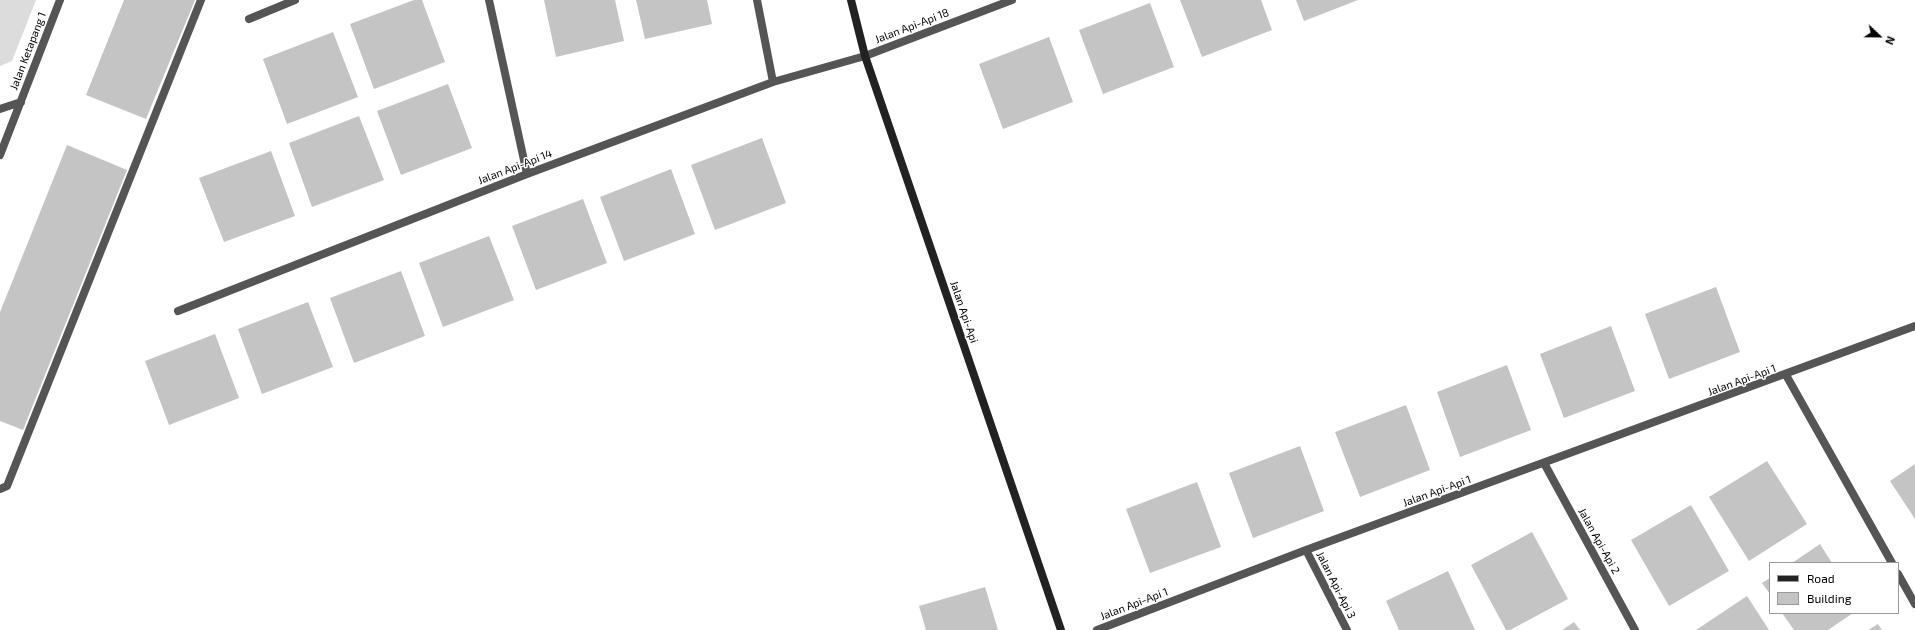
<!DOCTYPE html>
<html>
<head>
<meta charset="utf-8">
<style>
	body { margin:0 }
	#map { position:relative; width:1915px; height:630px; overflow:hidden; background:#fff; font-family:"Exo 2",sans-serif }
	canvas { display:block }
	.legend { position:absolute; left:1769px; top:562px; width:130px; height:52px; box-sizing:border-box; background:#fff; border:1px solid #999; margin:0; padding:5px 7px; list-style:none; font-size:12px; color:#000 }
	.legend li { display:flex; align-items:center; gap:8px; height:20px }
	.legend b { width:20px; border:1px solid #999 }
	.north { position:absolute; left:1859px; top:16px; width:40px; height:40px; -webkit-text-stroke:3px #fff; paint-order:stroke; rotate:112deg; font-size:11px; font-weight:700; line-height:16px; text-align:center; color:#000 }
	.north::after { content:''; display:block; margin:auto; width:14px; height:18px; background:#000; clip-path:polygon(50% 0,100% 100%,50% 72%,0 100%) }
</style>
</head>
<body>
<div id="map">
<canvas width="1915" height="630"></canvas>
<ul class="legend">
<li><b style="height:5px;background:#222"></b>Road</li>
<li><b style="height:11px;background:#c4c4c4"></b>Building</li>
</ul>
<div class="north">N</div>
</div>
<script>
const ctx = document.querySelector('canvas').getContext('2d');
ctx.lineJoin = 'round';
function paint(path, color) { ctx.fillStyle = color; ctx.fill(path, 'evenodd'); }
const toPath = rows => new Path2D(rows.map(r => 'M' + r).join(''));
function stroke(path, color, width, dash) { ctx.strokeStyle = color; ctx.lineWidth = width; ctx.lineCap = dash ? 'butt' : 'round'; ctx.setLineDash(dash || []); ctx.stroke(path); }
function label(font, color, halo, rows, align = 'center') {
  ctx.font = font + ' "Exo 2",sans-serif'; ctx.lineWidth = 3; ctx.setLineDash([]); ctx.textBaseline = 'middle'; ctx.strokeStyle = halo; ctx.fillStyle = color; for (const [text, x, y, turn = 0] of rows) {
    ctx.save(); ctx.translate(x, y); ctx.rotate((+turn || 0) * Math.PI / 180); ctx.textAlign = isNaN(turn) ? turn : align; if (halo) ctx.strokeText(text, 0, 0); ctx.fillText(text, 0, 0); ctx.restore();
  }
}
const green = toPath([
	[0,0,36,0,12,61,0,66]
]);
const building = toPath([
	[124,0,195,0,146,119,86,95],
	[414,0,422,0,445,62,374,89,350,24],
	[544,0,615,0,624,41,556,57],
	[636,0,707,0,712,24,645,39],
	[1180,0,1261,0,1272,30,1202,57],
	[1296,0,1358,0,1304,21],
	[1150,3,1174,67,1103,94,1079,30],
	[333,32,358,97,287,124,263,59],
	[1049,37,1073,102,1003,129,979,64],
	[448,84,472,148,401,175,377,111],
	[359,116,384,180,312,207,289,143],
	[762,138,786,203,715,230,691,165],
	[67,145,127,170,23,430,0,421,0,312],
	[271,151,295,216,224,242,199,178],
	[671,169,695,234,624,261,600,197],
	[583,199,607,263,536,290,512,226],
	[489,236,514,300,443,327,419,263],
	[401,271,425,336,354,363,330,298],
	[1716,287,1740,352,1669,379,1645,314],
	[308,302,333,367,262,394,238,329],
	[1611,326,1635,391,1564,418,1540,354],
	[215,334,239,398,169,425,145,361],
	[1507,365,1531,430,1460,457,1437,392],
	[1406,405,1430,470,1360,497,1335,432],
	[1300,446,1324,511,1253,538,1229,473],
	[1767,461,1807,524,1749,561,1709,497],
	[1915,464,1915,519,1890,481],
	[1197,482,1221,547,1150,573,1126,509],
	[1691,505,1729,571,1669,606,1631,540],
	[1532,532,1568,599,1510,630,1506,630,1471,565],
	[1820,544,1832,563,1792,563],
	[1448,571,1475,630,1399,630,1386,601],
	[1770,578,1770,594,1762,583],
	[985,587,998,630,926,630,919,606],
	[1747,596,1769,630,1696,630],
	[1782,613,1853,613,1828,630,1794,630],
	[1574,622,1580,630,1562,630],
	[1878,624,1882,630,1868,630]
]);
const lane = toPath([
	[0,489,7,486,201,0]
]);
const street = toPath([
	[489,0,527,174],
	[757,0,773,82],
	[249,19,295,0],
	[0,109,21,102],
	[0,155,60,0],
	[178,311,527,174,773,82,865,56,1012,0],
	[1786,375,1892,563],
	[1544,463,1635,630],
	[1306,550,1347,630],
	[1898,574,1915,604],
	[1097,630,1306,550,1915,326]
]);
const secondary = toPath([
	[851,0,865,56,1061,630]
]);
const streetNames = [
	["Jalan Api-Api 18",912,26,-21],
	["Jalan Ketapang 1",28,51,-69],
	["Jalan Api-Api 14",515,167,-21],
	["Jalan Api-Api",964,312,71],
	["Jalan Api-Api 1",1742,380,-20],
	["Jalan Api-Api 1",1437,491,-20],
	["Jalan Api-Api 2",1599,541,61],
	["Jalan Api-Api 3",1336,585,63],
	["Jalan Api-Api 1",1134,604,-21]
];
paint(green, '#dcdcdc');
paint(building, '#c4c4c4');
stroke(lane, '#555', 8);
stroke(street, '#555', 8);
stroke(secondary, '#222', 8);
label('11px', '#000', '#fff', streetNames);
</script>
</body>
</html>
